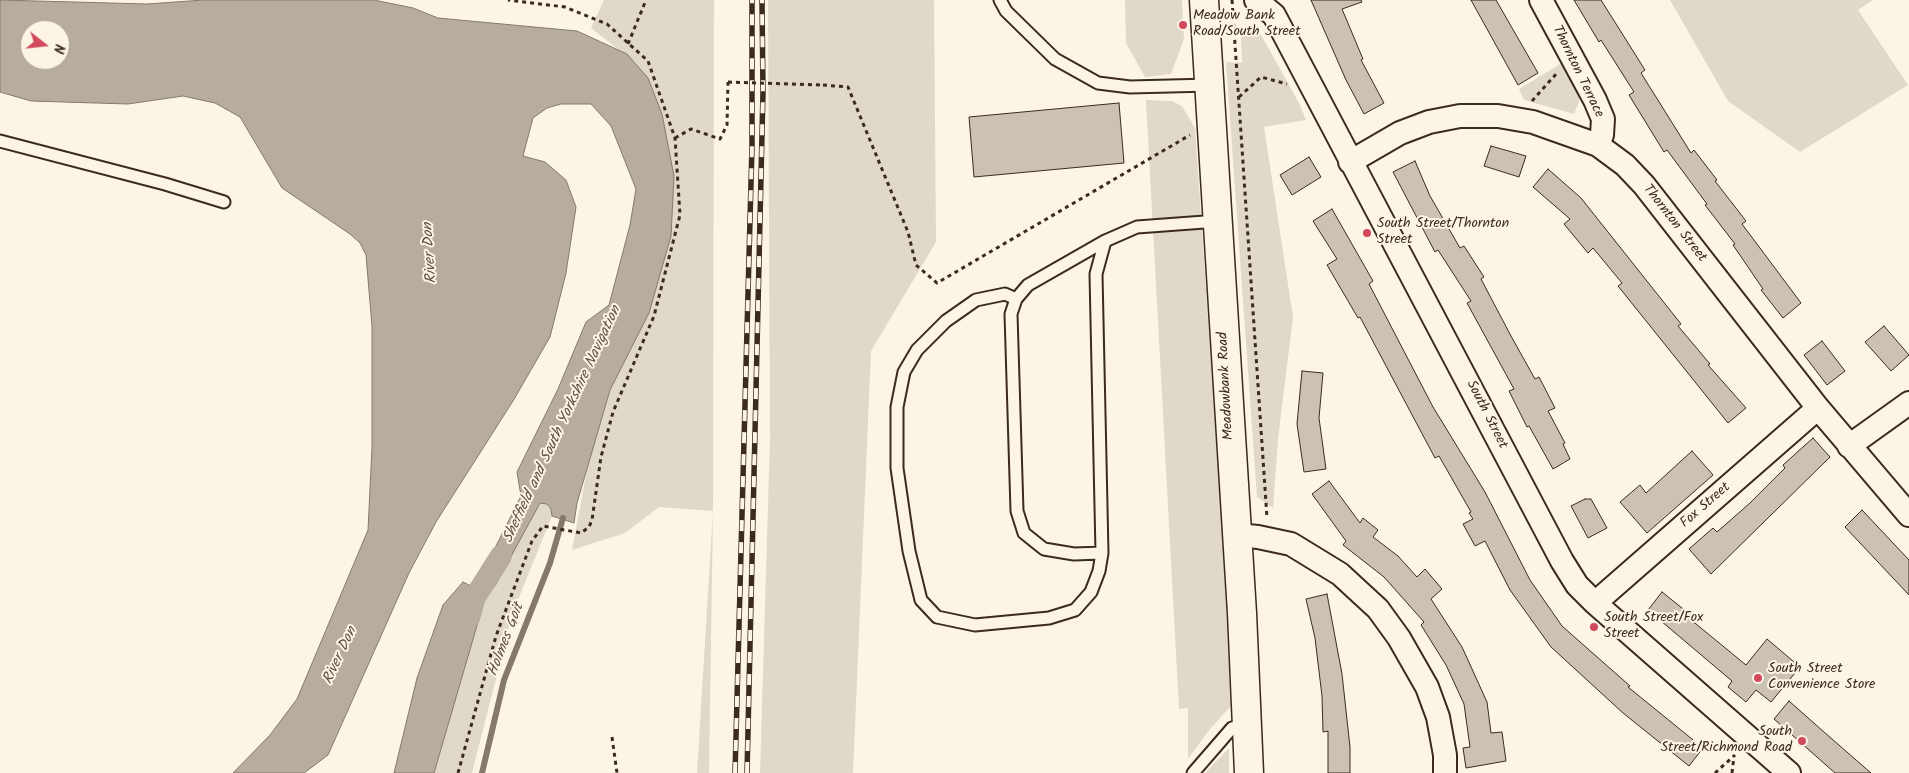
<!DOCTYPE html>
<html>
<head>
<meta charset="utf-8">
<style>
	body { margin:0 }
	#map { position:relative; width:1909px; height:773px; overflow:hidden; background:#fcf5e5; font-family:Kalam,sans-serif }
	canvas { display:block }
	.north { position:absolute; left:20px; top:20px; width:50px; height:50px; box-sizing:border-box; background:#fcf5e5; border:1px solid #afa495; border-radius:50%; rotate:106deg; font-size:14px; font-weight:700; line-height:20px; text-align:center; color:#3b2a1e }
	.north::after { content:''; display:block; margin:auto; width:18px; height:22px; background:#d1495b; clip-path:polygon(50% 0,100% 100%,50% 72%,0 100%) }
</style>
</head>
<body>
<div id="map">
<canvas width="1909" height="773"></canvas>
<div class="north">N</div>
</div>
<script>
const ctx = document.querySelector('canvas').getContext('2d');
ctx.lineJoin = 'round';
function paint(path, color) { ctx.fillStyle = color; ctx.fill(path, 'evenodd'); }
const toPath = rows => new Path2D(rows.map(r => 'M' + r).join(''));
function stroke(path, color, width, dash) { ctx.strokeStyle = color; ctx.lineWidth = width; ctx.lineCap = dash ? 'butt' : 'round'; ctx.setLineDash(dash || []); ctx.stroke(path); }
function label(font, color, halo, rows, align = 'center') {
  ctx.font = font + ' Kalam,sans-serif'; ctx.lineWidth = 4; ctx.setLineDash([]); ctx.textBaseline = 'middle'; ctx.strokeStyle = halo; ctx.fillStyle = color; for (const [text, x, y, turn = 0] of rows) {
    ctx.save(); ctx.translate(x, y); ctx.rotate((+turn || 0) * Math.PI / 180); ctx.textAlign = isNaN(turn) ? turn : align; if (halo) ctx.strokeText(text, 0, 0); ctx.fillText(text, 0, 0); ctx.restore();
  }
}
const green = toPath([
	[604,0,714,0,713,511,709,773,697,773,713,511,659,507,625,533,572,550,595,427,664,134,637,64,591,28],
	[768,0,934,0,936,242,871,351,853,773,760,773,770,439],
	[1125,0,1182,0,1184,39,1171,74,1145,77,1126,43],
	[1670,0,1873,0,1858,10,1908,85,1800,152,1728,101],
	[1249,27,1260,33,1299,103,1306,120,1264,127,1293,317,1278,439,1273,508,1257,497,1226,62,1242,63,1241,35],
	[1562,63,1579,96,1579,102,1574,114,1524,100,1519,89],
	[1146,100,1172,101,1182,106,1195,128,1221,509,1231,706,1210,729,1188,759,1188,708,1179,709],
	[540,503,547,504,551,509,552,516,513,612,472,773,434,773,483,605],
	[1229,748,1229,773,1206,773,1206,772]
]);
const water = toPath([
	[0,0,147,4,204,0,374,0,413,8,438,18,577,31,627,54,648,78,662,114,674,176,671,236,649,313,610,390,577,503,574,523,552,516,551,509,547,504,540,503,495,586,482,581,485,568,521,496,517,472,558,389,586,322,609,305,630,225,636,189,611,126,591,104,561,104,547,108,533,118,523,156,545,162,566,180,576,207,566,273,550,337,513,401,436,522,409,573,328,755,304,773,233,773,270,735,297,699,368,530,372,448,372,326,366,255,360,243,350,234,282,188,240,117,215,103,183,96,128,104,31,101,0,92,0,0],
	[30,30,60,30,60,60,30,60,30,30],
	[463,582,481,591,483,605,434,773,394,773,417,678,443,605,463,582]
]);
const stream = toPath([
	[482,773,504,680,550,563,563,518]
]);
const canal = toPath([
	[469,618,475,597,501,556]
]);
const building = toPath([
	[1311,0,1361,0,1362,2,1342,9,1363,59,1361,60,1384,103,1364,114,1346,80,1311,0],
	[1471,0,1496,0,1538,73,1518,85,1471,0],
	[1574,0,1601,0,1645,70,1641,73,1691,153,1694,150,1717,180,1715,181,1746,221,1742,224,1801,303,1783,318,1761,290,1763,289,1733,245,1735,244,1705,205,1707,204,1667,150,1664,152,1629,95,1634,92,1601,40,1599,42,1574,0],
	[1119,103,1124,163,974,177,969,117,1119,103],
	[1491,146,1526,156,1519,177,1484,166,1491,146],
	[1309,157,1321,177,1292,195,1280,175,1309,157],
	[1415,161,1430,196,1460,248,1464,246,1484,277,1481,279,1511,336,1535,379,1539,377,1555,408,1548,411,1565,443,1563,444,1570,459,1553,469,1529,426,1527,427,1509,391,1514,389,1467,303,1471,301,1438,250,1435,252,1393,172,1415,161],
	[1548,169,1581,198,1681,324,1678,326,1710,364,1708,365,1746,408,1728,423,1618,286,1622,283,1593,248,1588,253,1564,224,1570,219,1533,187,1548,169],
	[1332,209,1373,281,1369,284,1433,407,1485,492,1530,580,1562,626,1630,686,1628,687,1703,748,1689,766,1623,713,1551,647,1510,590,1485,541,1475,546,1463,524,1473,519,1469,513,1471,512,1439,456,1435,458,1360,317,1358,318,1327,265,1337,259,1313,221,1332,209],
	[1884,326,1909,355,1891,371,1865,342,1884,326],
	[1822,341,1845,371,1827,385,1804,355,1822,341],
	[1302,371,1323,373,1319,418,1326,469,1304,472,1297,424,1302,371],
	[1813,438,1830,457,1711,574,1689,549,1713,528,1717,532,1750,503,1785,468,1783,465,1813,438],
	[1692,451,1713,475,1647,533,1620,502,1640,485,1646,493,1692,451],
	[1329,481,1360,523,1363,518,1378,530,1373,537,1398,556,1417,577,1425,569,1442,589,1431,599,1462,647,1487,702,1491,733,1502,732,1506,761,1466,768,1463,748,1470,747,1464,704,1446,665,1421,625,1424,622,1384,577,1343,545,1346,541,1312,494,1329,481],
	[1585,499,1591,499,1607,528,1588,538,1571,506,1585,499],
	[1862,510,1909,560,1909,595,1845,527,1862,510],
	[1662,592,1692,616,1690,619,1746,665,1767,639,1800,667,1771,702,1756,690,1746,702,1728,687,1732,681,1648,610,1662,592],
	[1327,594,1342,674,1350,747,1350,773,1328,773,1328,731,1323,732,1322,696,1315,638,1306,599,1327,594],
	[1789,701,1824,732,1871,773,1835,773,1774,719,1789,701]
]);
const path = toPath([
	[1232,0,1267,518],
	[628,44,646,0],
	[823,85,848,87,908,232,916,265,937,283,1190,135],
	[1239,97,1261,77,1287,84],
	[1532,101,1557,73],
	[675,138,691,129,720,139,727,125,728,82],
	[612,737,617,773],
	[458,773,496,636,532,541,543,526,581,533,589,527,592,520,601,457,613,412,654,316,680,215,675,138,648,61,607,24,565,7,508,0],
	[1715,773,1735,755],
	[1732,773,1734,756]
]);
const lane = toPath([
	[1000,0,1006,11,1055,59,1098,83,1130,87,1210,85],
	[0,141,165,184,224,202],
	[1016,299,1005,294,976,300,946,321,917,350,904,372,897,407,897,468,909,551,921,600,937,617,975,625,1049,618,1075,610,1091,592,1099,571,1102,553,1096,274,1105,241],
	[1102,553,1074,554,1044,549,1024,533,1017,511,1011,314,1016,299,1028,285,1105,241,1137,227,1218,221],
	[1193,773,1232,728,1246,725]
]);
const street = toPath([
	[1256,0,1274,15,1562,561,1577,585,1595,603,1789,773],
	[1541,0,1595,100,1603,119,1602,135,1598,145],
	[1350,162,1400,133,1429,122,1460,116,1498,116,1533,122,1598,145,1625,165,1644,185,1818,408,1909,515],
	[1849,446,1909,403],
	[1237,535,1258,537,1291,544,1340,574,1378,609,1399,638,1427,687,1438,717,1445,755,1445,773],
	[1595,603,1818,408]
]);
const primary = toPath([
	[1204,0,1242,613,1249,773]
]);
const rail = toPath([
	[735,773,752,146,752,0],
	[747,773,763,92,762,0]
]);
const pathBridge = toPath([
	[728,82,823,85]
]);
const markers = [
	[1183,25,5,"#d1495b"],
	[1367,233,5,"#d1495b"],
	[1594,627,5,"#d1495b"],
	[1758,678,5,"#d1495b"],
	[1802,741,5,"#d1495b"]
];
const poiNames = [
	["Meadow Bank",1193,17],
	["Road/South Street",1193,33],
	["South Street/Thornton",1377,225],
	["Street",1377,241],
	["South Street/Fox",1604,619],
	["Street",1604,635],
	["South Street",1768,670],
	["Convenience Store",1768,686],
	["South",1792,733,"right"],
	["Street/Richmond Road",1792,749,"right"]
];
const streetNames = [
	["Thornton Terrace",1577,72,64],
	["Thornton Street",1674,224,52],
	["Meadowbank Road",1227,386,-93],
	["South Street",1486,415,63],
	["Fox Street",1706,506,-41]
];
const waterNames = [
	["River Don",431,253,-94],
	["Sheffield and South Yorkshire Navigation",563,425,-65],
	["Holmes Goit",507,640,-69],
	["River Don",341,656,-65]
];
paint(green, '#e0d8c8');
paint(water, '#b7ad9e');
stroke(water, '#85796b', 1);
stroke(stream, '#85796b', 6);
stroke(canal, '#b7ad9e', 22);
paint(building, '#ccc2b3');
stroke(building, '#3b2a1e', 1);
stroke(lane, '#3b2a1e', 15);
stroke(street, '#3b2a1e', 26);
stroke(primary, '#3b2a1e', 31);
stroke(path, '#3b2a1e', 3, [4, 4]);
stroke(lane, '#fcf5e5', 11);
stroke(street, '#fcf5e5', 22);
stroke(primary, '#fcf5e5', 28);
stroke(rail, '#3b2a1e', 5.5);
stroke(rail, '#fcf5e5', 4, [11]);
stroke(pathBridge, '#3b2a1e', 3, [4, 4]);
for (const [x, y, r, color] of markers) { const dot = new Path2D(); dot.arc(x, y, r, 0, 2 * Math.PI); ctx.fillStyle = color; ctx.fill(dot); stroke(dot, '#fcf5e5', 2); }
label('14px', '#3b2a1e', '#fcf5e5', poiNames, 'left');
label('14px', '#3b2a1e', '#fcf5e5', streetNames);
label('italic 15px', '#605144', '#fcf5e5', waterNames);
</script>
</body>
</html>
